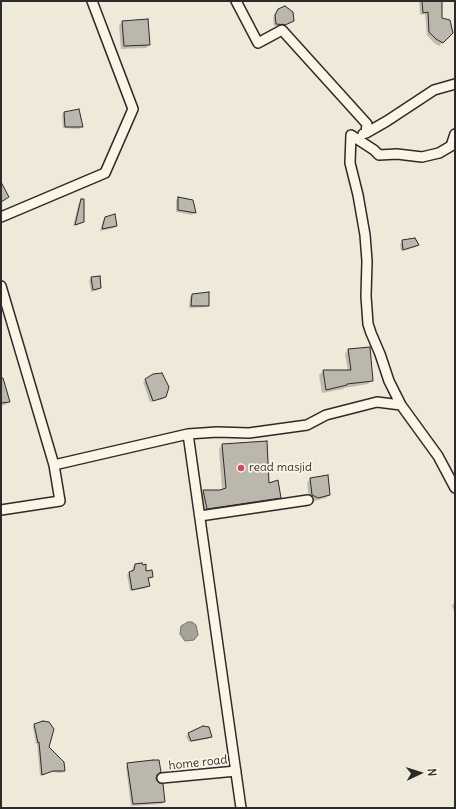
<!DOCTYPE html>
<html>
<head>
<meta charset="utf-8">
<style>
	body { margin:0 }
	#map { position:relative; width:456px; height:809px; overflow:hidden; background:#efe9da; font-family:Delius,sans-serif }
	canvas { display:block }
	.frame { position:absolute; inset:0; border:2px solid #2b2b2b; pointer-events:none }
	.north { position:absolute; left:400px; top:753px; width:40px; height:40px; -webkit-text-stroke:3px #fcf5e5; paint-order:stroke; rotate:86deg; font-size:11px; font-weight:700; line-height:16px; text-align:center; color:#2b2b2b }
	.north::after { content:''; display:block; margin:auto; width:14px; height:18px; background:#2b2b2b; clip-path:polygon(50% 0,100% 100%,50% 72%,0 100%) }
</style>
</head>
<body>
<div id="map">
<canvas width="456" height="809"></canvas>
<div class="frame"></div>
<div class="north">N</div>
</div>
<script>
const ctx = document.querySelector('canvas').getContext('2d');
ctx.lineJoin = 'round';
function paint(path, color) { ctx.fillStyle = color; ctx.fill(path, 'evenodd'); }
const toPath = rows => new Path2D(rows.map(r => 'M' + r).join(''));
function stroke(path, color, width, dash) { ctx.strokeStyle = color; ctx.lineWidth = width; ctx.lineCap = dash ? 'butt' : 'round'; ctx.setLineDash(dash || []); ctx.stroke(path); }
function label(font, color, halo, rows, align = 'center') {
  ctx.font = font + ' Delius,sans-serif'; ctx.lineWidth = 3.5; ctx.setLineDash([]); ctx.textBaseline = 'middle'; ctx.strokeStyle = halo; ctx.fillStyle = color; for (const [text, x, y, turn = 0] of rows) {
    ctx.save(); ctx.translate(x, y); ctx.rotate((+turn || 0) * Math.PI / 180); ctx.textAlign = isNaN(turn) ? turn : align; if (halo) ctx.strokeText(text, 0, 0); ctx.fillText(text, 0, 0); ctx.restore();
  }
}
const water = toPath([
	[188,622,192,622,196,625,198,635,194,640,185,641,180,634,181,626,188,622]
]);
const shadow = toPath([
	[419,1,441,1,441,18,452,32,439,46,433,42,427,35,425,14,420,15],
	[278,9,293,20,290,23,282,27,274,26,273,18,276,12],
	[123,22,149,45,146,48,121,49,119,25],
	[78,110,81,127,79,129,63,128,62,115,64,113],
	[178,198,192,201,194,213,192,215,176,212,176,200],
	[82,200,83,222,80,224,73,226,79,202],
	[105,218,116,226,114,228,100,231,103,220],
	[403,241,418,245,416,247,401,251,400,244],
	[92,278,100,288,98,290,91,292,89,280],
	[192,295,208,305,206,307,189,308,190,297],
	[348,350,372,380,368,384,344,388,343,389,322,393,319,375,323,371,348,371,345,354],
	[146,380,165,397,163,399,150,402,143,382],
	[1,386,9,402,5,405,1,406],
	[222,445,268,485,280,498,276,501,203,512,200,495,204,491,222,490,219,449],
	[310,479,329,495,326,498,314,501,309,499,307,483],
	[135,565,152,576,148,580,149,585,146,588,130,591,127,575,132,571,133,567],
	[455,602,455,615,452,605],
	[35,725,64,771,62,773,50,772,40,776,37,744,36,744,33,727],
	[189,734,210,737,208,739,189,742,186,736],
	[128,764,156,776,155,779,164,801,162,804,131,806,126,767]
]);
const building = toPath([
	[422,1,442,1,442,18,450,20,453,33,443,43,436,39,429,32,428,12,423,13,422,1],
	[285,6,293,12,294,21,285,25,276,24,275,15,278,9,285,6],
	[148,19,150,45,124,46,122,21,148,19],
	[79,109,83,127,65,127,64,112,79,109],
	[1,182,9,197,1,202,1,182],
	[178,197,193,200,196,213,178,210,178,197],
	[81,199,84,199,84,222,75,225,81,199],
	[115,214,117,226,102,229,105,217,115,214],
	[415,238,419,245,403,250,402,240,415,238],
	[100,276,101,288,93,290,91,277,100,276],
	[209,292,209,306,191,306,192,294,209,292],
	[370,347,373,381,347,384,347,385,326,390,323,370,351,370,348,349,370,347],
	[162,373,169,387,166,397,153,401,145,379,153,374,162,373],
	[1,378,3,378,10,402,1,403,1,378],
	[267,441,269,483,278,480,281,498,207,509,203,490,220,490,226,488,222,444,267,441],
	[328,475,330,495,318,498,312,495,310,478,328,475],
	[142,563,143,565,146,564,146,571,152,570,153,577,148,578,150,586,132,590,129,572,134,570,135,564,142,563],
	[43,721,49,722,54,729,49,747,64,762,65,771,53,771,42,775,39,742,38,743,34,724,43,721],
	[203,726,209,727,212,737,191,741,188,733,203,726],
	[153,760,159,760,161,772,157,775,156,779,159,783,163,784,165,802,133,804,127,763,153,760]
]);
const minor = toPath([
	[236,1,258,43,282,30,367,124,366,133],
	[363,134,366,133,387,121,434,90,455,84],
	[351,135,350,163,358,195,365,235,367,261,366,296,368,324,371,333,380,354,389,381,401,405,438,456,455,488],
	[351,135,374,150,379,155,397,154,422,157,439,153,451,146,455,134],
	[1,217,105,173,133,109,92,1],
	[1,286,54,465,188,434,241,808],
	[188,434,217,432,249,433,307,425,326,415,377,402,401,405],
	[1,510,60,501,54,465],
	[200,516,308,500],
	[162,778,236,771]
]);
const markers = [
	[241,468,4,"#d1495b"]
];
const poiNames = [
	["read masjid",249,468]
];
const streetNames = [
	["home road",198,763,-6]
];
paint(water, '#a6a399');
stroke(water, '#75736d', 1);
paint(shadow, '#0003');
paint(building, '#bcb7ac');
stroke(building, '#2b2b2b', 1);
stroke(minor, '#2b2b2b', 12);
stroke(minor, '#fcf5e5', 9);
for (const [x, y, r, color] of markers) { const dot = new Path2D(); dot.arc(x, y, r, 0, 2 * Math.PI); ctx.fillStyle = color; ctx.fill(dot); stroke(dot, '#fcf5e5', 1.5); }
label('12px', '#2b2b2b', '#fcf5e5', poiNames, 'left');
label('12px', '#2b2b2b', '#fcf5e5', streetNames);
</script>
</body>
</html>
